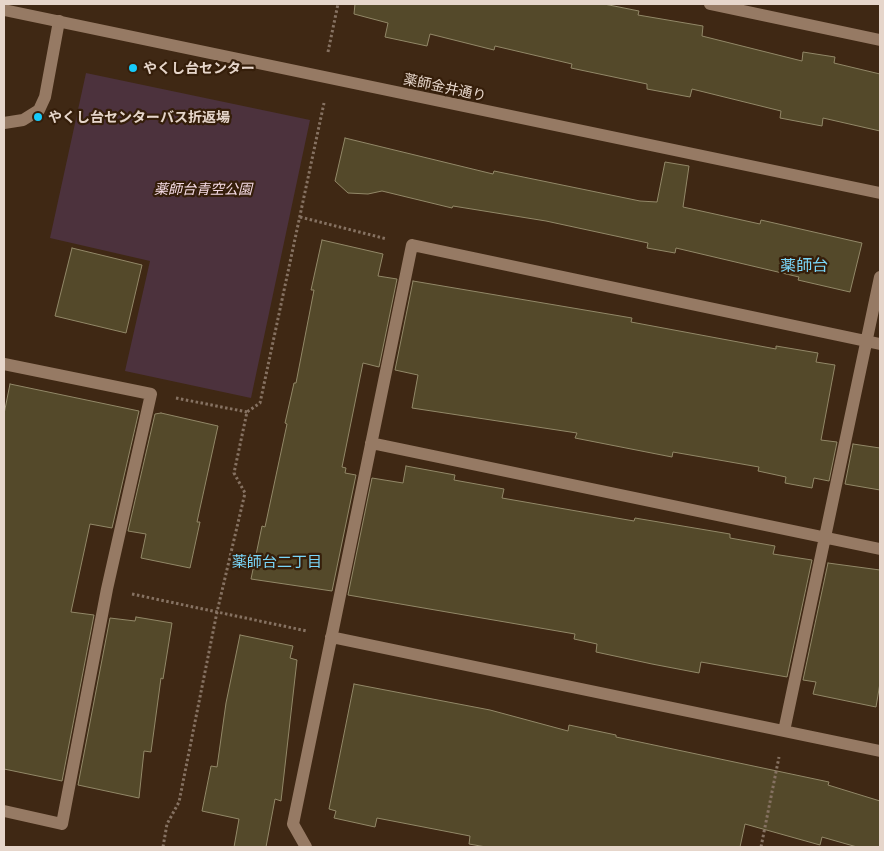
<!DOCTYPE html>
<html>
<head>
<meta charset="utf-8">
<style>
	body { margin:0 }
	#map { position:relative; width:884px; height:851px; overflow:hidden; background:#3f2814; font-family:Georgia,serif }
	canvas { display:block }
	.frame { position:absolute; inset:0; border:5px solid #e6d6cb; pointer-events:none }
</style>
</head>
<body>
<div id="map">
<canvas width="884" height="851"></canvas>
<div class="frame"></div>
</div>
<script>
const ctx = document.querySelector('canvas').getContext('2d');
ctx.lineJoin = 'round';
function paint(path, color) { ctx.fillStyle = color; ctx.fill(path, 'evenodd'); }
const toPath = rows => new Path2D(rows.map(r => 'M' + r).join(''));
function stroke(path, color, width, dash) { ctx.strokeStyle = color; ctx.lineWidth = width; ctx.lineCap = dash ? 'butt' : 'round'; ctx.setLineDash(dash || []); ctx.stroke(path); }
function label(font, color, halo, rows, align = 'center') {
  ctx.font = font + ' Georgia,"Noto Sans JP",serif'; ctx.lineWidth = 4.5; ctx.setLineDash([]); ctx.textBaseline = 'middle'; ctx.strokeStyle = halo; ctx.fillStyle = color; for (const [text, x, y, turn = 0] of rows) {
    ctx.save(); ctx.translate(x, y); ctx.rotate((+turn || 0) * Math.PI / 180); ctx.textAlign = isNaN(turn) ? turn : align; if (halo) ctx.strokeText(text, 0, 0); ctx.fillText(text, 0, 0); ctx.restore();
  }
}
const green = toPath([
	[86,73,310,120,251,398,125,371,150,261,50,238]
]);
const building = toPath([
	[355,4,604,4,639,11,638,15,703,26,702,36,802,61,803,52,835,57,834,63,880,74,880,131,823,118,822,126,780,118,781,111,692,89,690,97,647,89,647,84,571,68,572,64,495,46,494,50,430,34,427,46,385,37,388,23,354,14,355,4],
	[345,138,493,174,494,171,640,201,657,202,665,162,689,166,683,207,760,224,761,220,862,243,850,292,798,280,799,277,676,248,675,253,647,248,648,243,546,221,453,206,452,208,382,191,368,194,348,193,335,181,345,138],
	[322,240,383,254,378,276,397,279,379,367,363,363,342,467,346,468,345,473,356,475,332,591,251,579,262,526,265,527,287,424,285,423,294,383,296,383,314,290,311,290,322,240],
	[72,248,142,265,126,333,55,316,72,248],
	[413,281,632,318,631,322,776,349,776,346,818,353,816,362,835,365,821,440,837,442,829,481,814,478,812,488,785,483,786,477,758,471,759,467,673,452,672,457,575,438,577,433,412,408,418,375,395,370,413,281],
	[10,384,139,411,112,528,90,524,71,612,94,615,62,781,4,769,4,414,10,384],
	[161,413,218,426,197,522,200,522,190,568,141,558,146,534,128,531,155,414,161,413],
	[853,444,880,448,880,490,845,484,853,444],
	[406,466,455,475,454,480,504,489,502,498,634,521,635,518,730,534,730,538,775,546,773,554,812,560,787,677,701,662,699,673,652,664,596,652,597,644,574,639,575,634,348,595,372,478,403,483,406,466],
	[828,563,880,570,880,683,876,707,813,694,816,682,803,680,828,563],
	[136,617,172,623,163,679,161,678,151,752,144,751,139,798,78,785,110,618,135,621,136,617],
	[240,635,293,646,290,658,297,660,281,801,275,799,266,847,234,847,239,819,202,811,211,766,217,767,226,703,240,635],
	[354,684,490,710,568,731,569,725,616,735,616,737,829,782,828,785,880,801,880,847,857,847,822,837,820,845,745,824,740,847,486,847,469,844,470,836,377,818,375,827,334,818,336,811,329,809,354,684]
]);
const path = toPath([
	[328,52,338,4],
	[300,217,387,239],
	[176,398,247,412],
	[132,594,307,631],
	[163,847,167,824,179,802,217,612,245,493,234,473,247,412,260,403,324,103],
	[761,847,779,757]
]);
const lane = toPath([
	[4,123,23,120,39,110,45,97,59,21]
]);
const street = toPath([
	[710,4,880,40],
	[4,364,151,394,107,589,62,824,4,811],
	[371,443,880,549],
	[331,637,880,751],
	[784,731,880,277],
	[306,847,293,824,412,245,880,344]
]);
const secondary = toPath([
	[4,10,880,193]
]);
const markers = [
	[133,68,5,"#16cafb"],
	[38,117,5,"#16cafb"]
];
const poiNames = [
	["やくし台センター",143,68],
	["やくし台センターバス折返場",48,117]
];
const streetNames = [
	["薬師金井通り",445,87,12]
];
const parkNames = [
	["薬師台青空公園",203,189]
];
const neighbourhoodNames = [
	["薬師台二丁目",277,561]
];
const quarterNames = [
	["薬師台",804,265]
];
paint(green, '#4c323d');
paint(building, '#54492a');
stroke(building, '#928868', 1);
stroke(path, '#867262', 3, [2.5, 2.5]);
stroke(lane, '#967a64', 12);
stroke(street, '#967a64', 12);
stroke(secondary, '#967a64', 12);
for (const [x, y, r, color] of markers) { const dot = new Path2D(); dot.arc(x, y, r, 0, 2 * Math.PI); ctx.fillStyle = color; ctx.fill(dot); stroke(dot, '#351e0a', 2); }
label('bold 14px', '#e6d6cb', '#351e0a', poiNames, 'left');
label('14px', '#e6d6cb', '#351e0a', streetNames);
label('italic 14px', '#f6dce6', '#351e0a', parkNames);
label('15px', '#7ad6f9', '#351e0a', neighbourhoodNames);
label('16px', '#7ad6f9', '#351e0a', quarterNames);
</script>
</body>
</html>
